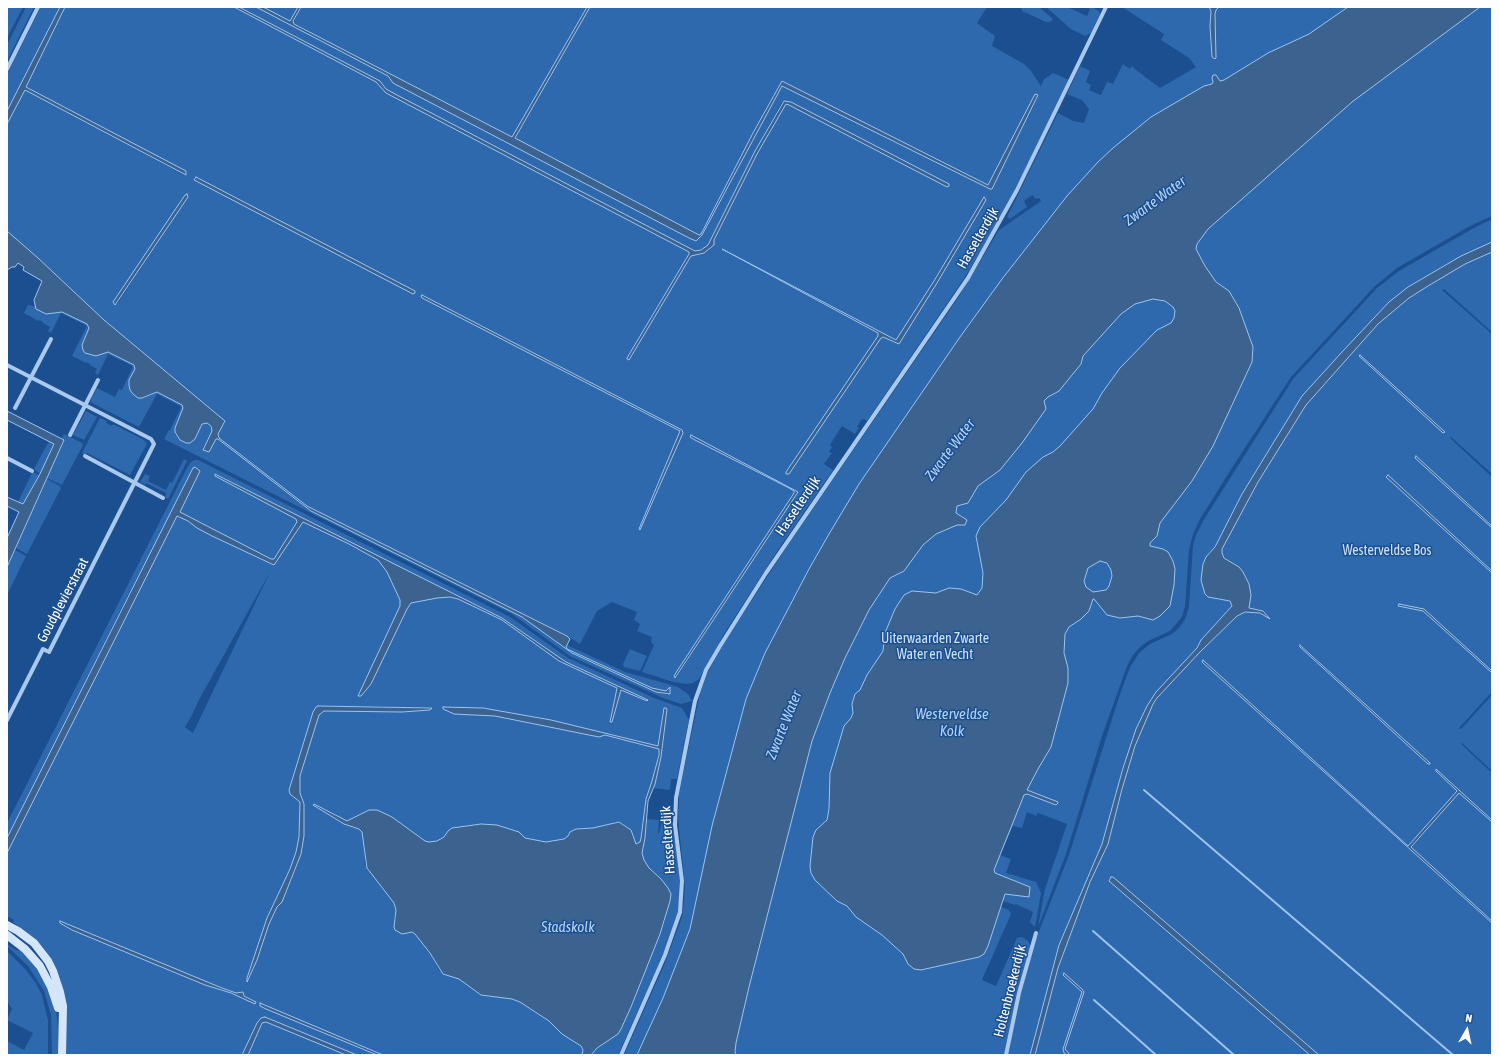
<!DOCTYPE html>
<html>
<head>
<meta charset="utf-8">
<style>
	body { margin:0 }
	#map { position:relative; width:1499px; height:1062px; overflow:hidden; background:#1b4f8f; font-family:"Asap Condensed",sans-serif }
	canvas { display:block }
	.frame { position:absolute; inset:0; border:8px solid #fff; pointer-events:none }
	.north { position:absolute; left:1447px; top:1010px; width:40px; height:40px; -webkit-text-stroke:3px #1b4f8f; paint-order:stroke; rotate:9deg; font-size:11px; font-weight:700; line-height:16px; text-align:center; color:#fff }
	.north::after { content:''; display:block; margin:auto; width:14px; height:18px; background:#fff; clip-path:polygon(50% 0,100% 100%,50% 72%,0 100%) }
</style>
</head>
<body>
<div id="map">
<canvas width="1499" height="1062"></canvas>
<div class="frame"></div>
<div class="north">N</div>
</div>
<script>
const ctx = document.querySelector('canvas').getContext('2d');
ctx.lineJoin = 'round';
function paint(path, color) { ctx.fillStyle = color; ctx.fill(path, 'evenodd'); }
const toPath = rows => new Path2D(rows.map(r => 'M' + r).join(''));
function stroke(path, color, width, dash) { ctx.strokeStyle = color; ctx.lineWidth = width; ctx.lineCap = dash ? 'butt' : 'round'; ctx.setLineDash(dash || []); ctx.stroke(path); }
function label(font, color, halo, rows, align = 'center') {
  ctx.font = font + ' "Asap Condensed",sans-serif'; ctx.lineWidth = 3; ctx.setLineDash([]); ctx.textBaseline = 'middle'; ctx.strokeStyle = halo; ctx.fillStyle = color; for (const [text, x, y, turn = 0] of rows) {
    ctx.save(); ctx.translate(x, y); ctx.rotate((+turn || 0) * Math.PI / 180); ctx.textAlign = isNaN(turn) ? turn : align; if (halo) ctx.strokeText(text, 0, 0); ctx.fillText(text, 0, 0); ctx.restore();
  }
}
const green = toPath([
	[7,7,23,7,7,38],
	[26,7,34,7,7,61,7,45],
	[41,7,60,7,7,111,7,74],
	[65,7,234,7,376,82,386,93,689,252,689,254,686,259,627,358,629,360,691,256,704,253,714,245,714,240,757,154,786,104,789,105,947,187,949,184,791,102,782,102,755,151,708,245,701,250,695,251,397,95,386,89,380,81,239,7,256,7,388,76,393,83,689,238,696,241,702,235,782,86,990,189,992,189,1038,96,1035,94,989,185,782,81,753,133,701,234,699,235,515,139,590,7,987,7,977,23,995,36,992,46,1024,64,1031,71,1041,86,1044,79,1053,73,1069,80,1025,170,994,229,965,277,867,421,864,419,861,420,857,427,859,428,855,434,842,426,830,445,832,447,829,452,832,453,824,464,833,470,778,550,724,634,699,679,693,683,687,684,673,682,642,672,654,645,651,642,652,637,637,631,640,624,634,620,637,612,612,602,597,611,580,644,564,634,307,506,219,438,218,434,225,422,104,320,38,258,7,231,7,124,25,90,184,175,187,173,186,171,26,87],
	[196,177,415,291,415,292,413,293,196,181,194,181],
	[185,195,188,195,188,197,117,304,113,303],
	[983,198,986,199,986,200,937,283,899,344,883,337,881,337,789,474,786,472,878,336,878,333,722,250,896,340,934,281],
	[422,295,682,430,683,432,639,530,680,431,422,298],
	[693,439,798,492,676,678,675,674,677,671,794,493,794,491,789,488],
	[263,7,298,7,290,21],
	[301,7,587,7,512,137,293,23],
	[1018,7,1039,7,1053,19,1050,22,1046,22,1022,11,1022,9],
	[1046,7,1067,7,1087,16,1090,9,1087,7,1092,7,1099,11,1100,14,1091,33,1085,36,1071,29],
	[1122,7,1492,7,1492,216,1470,226,1397,268,1375,286,1291,377,1230,471,1200,519,1193,534,1189,550,1185,606,1182,617,1170,631,1148,641,1140,647,1133,655,1127,666,1102,736,1066,854,1038,927,1045,889,1067,824,1038,813,1036,816,1027,812,1022,828,1013,826,1000,855,1011,859,1006,873,1036,882,1041,893,1035,927,1030,922,1033,912,1016,904,1015,905,1003,901,1001,907,1009,910,1011,914,982,980,996,986,1017,938,1022,937,1028,941,1031,946,1017,992,1004,1055,624,1055,665,963,682,917,684,901,685,886,678,819,679,793,700,693,707,674,723,644,790,542,958,298,999,230,1041,201,1039,198,1036,199,1032,195,1024,201,1027,207,1010,219,1007,217,1058,113,1073,121,1084,123,1089,109,1082,100,1067,94,1080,66,1090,71,1086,82,1091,85,1089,90,1101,95,1107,82,1113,84,1123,64,1130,69,1132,66,1136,70,1160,88,1196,67,1189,58,1161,40,1164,34],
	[1492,219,1492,242,1461,256,1419,280,1398,295,1372,320,1311,386,1302,396,1262,461,1242,494,1216,545,1206,557,1204,560,1208,597,1226,600,1231,603,1232,606,1201,640,1197,648,1156,692,1147,706,1136,729,1123,767,1102,844,1059,945,1030,1055,1007,1055,1021,993,1034,944,1069,855,1119,697,1130,667,1139,653,1150,644,1172,634,1179,628,1185,619,1189,607,1193,545,1196,535,1203,521,1293,379,1377,288,1399,271,1472,229],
	[1492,252,1492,332,1444,289,1442,290,1492,334,1492,474,1451,437,1450,438,1492,477,1492,526,1417,457,1416,458,1492,528,1492,571,1388,476,1386,477,1492,573,1492,671,1424,609,1398,605,1423,611,1492,673,1492,692,1459,728,1461,729,1492,695,1492,771,1462,743,1461,744,1492,773,1492,820,1436,770,1457,791,1408,846,1203,660,1202,662,1492,923,1492,1055,1035,1055,1058,968,1090,882,1108,844,1122,789,1135,746,1153,704,1157,698,1199,653,1237,616,1245,612,1260,613,1270,619,1263,611,1249,608,1251,595,1249,584,1243,572,1239,567,1224,557,1222,553,1222,549,1258,482,1306,405,1378,324,1409,298,1428,286,1465,264],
	[1301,645,1430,763,1428,764,1300,647],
	[28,305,35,306,36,309,50,314,62,312,87,324,89,328,82,345,84,352,99,355,108,352,134,365,135,369,132,374,138,398,144,398,157,392,182,405,183,408,175,430,195,439,202,424,207,423,209,425,212,431,203,448,209,452,216,439,218,439,311,511,522,617,572,653,656,692,668,695,667,690,661,691,652,688,567,649,566,647,567,645,625,672,678,687,688,694,692,701,681,704,663,698,570,656,512,614,164,439,169,430,170,430,181,407,180,406,157,394,139,427,90,402,97,388,115,397,119,389,122,390,133,366,108,354,98,375,95,373,97,369,90,365,90,364,86,362,86,363,72,356,87,326,61,313,51,333,48,331,50,327,43,323,43,322,39,320,38,321,24,313],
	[86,411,97,417,84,440,73,435],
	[100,418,107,421,106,423,112,426,113,424,144,440,147,444,130,475,87,453,85,455,82,453],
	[64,434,82,443,83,445,62,485,47,478,64,441,62,438],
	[49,441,54,443,40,474,34,469],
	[184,459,187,461,168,499,165,497,166,493,146,483,145,485,140,482,145,474,150,476,148,481,166,490,170,482,172,483],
	[195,460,198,460,510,617,568,658,654,698,682,708,689,720,677,779,671,779,670,790,653,788,662,753,667,709,664,709,658,746,551,720,483,708,442,708,454,714,495,716,599,737,605,735,657,748,659,749,659,755,651,785,646,799,641,841,637,844,636,844,631,830,620,822,615,822,612,824,593,828,581,828,564,839,546,842,525,838,519,832,497,825,481,824,456,827,448,831,444,837,437,841,429,842,425,841,392,817,384,813,369,810,347,821,313,804,334,818,349,826,359,829,362,832,364,840,365,864,394,903,396,910,394,920,406,933,412,932,415,934,430,953,439,970,459,979,481,995,512,999,520,1002,549,1021,562,1034,581,1046,583,1050,582,1055,383,1055,261,1004,260,1006,377,1055,357,1055,265,1017,257,1023,242,1055,65,1055,63,992,30,937,13,922,14,920,7,916,7,853,177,516,188,521,197,528,274,565,303,522,349,544,378,560,387,572,400,600,400,606,358,696,361,696,371,684,407,609,411,603,437,598,450,597,458,599,502,620,559,661,617,688,610,722,621,690,648,700,566,662,502,618,300,518,217,474,215,476,290,515,297,519,297,522,273,560,183,514,180,510,180,496,123,605,7,838,7,823,188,466,191,462],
	[270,572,193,733,185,727,191,717,200,698],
	[318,706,432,707,430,710,402,712,324,711,319,715,300,776,300,793,304,804,304,836,298,863,282,902,277,907,269,924,257,960,247,982,247,978,267,918,290,869,296,852,299,837,300,802,297,799,293,797,289,790,313,712,316,707],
	[60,921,222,988,236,993,242,992,244,996,255,1001,205,985,72,930,60,923],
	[32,473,35,473,39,475,23,504,18,502],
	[47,479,60,486,61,488,27,554,16,548],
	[15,550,26,556,7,595,7,567],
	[630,649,647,656,640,671,624,667,623,664],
	[1459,793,1492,822,1492,921,1411,848],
	[647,819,659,820,658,833,659,833,662,821,673,822,680,882,680,898,678,912,668,944,618,1055,591,1055,597,1048,618,1034,631,1007,665,920,661,879,649,868,644,860,642,853,645,838],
	[7,944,18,951,20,948,39,969,56,1007,58,1028,58,1055,52,1055,51,1015,44,991,28,966,7,946],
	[7,951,26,970,35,982,42,995,48,1020,48,1055,7,1055,7,1041,24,1050,33,1033,7,1020,12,1009,7,1001],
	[267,1022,269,1023,346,1055,248,1055,262,1023]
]);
const water = toPath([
	[60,7,65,7,26,87,186,171,186,175,25,90,7,124,7,111,60,7],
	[234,7,239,7,380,81,386,89,397,95,695,251,701,250,708,245,755,151,784,101,791,102,949,184,949,186,947,187,789,105,786,104,757,154,714,240,714,245,704,253,691,256,629,360,627,359,627,358,686,259,689,254,689,252,386,93,376,82,234,7],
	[256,7,263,7,290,21,298,7,301,7,293,21,294,24,512,137,587,7,590,7,515,138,699,235,701,234,753,133,782,81,988,185,1035,94,1038,95,992,189,990,189,782,86,702,235,696,241,689,238,393,83,388,76,256,7],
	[1209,7,1219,7,1216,10,1215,14,1216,58,1215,59,1212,57,1210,26,1211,11,1209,7],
	[1348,7,1480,7,1352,102,1208,229,1197,244,1196,249,1205,266,1216,282,1229,291,1239,308,1253,347,1252,362,1213,446,1192,481,1160,523,1157,536,1150,543,1150,546,1163,549,1168,552,1173,561,1175,569,1174,585,1170,606,1160,616,1153,620,1138,616,1120,618,1107,615,1094,599,1093,599,1089,611,1081,619,1069,627,1065,634,1064,653,1068,668,1068,683,1051,747,1038,769,1027,790,1058,802,1058,803,1056,805,1027,794,1024,795,994,870,995,873,1030,887,1029,897,1005,894,988,946,984,954,979,957,921,970,914,969,908,964,903,954,882,935,856,917,847,906,837,901,815,880,811,873,810,866,813,837,816,830,827,820,829,809,830,773,844,726,851,718,853,713,852,704,855,694,860,690,867,675,883,651,885,633,895,609,904,595,912,591,936,593,949,588,961,589,977,595,982,588,983,573,976,536,980,527,1006,500,1026,472,1043,457,1053,452,1060,446,1093,409,1102,393,1120,368,1157,330,1171,323,1174,318,1175,311,1173,307,1165,301,1153,299,1135,304,1121,314,1083,356,1081,364,1059,391,1048,397,1044,401,1046,409,1022,443,1000,470,978,486,968,503,957,506,956,513,967,520,965,525,957,525,936,534,923,545,904,571,890,578,869,610,845,658,830,693,812,741,749,987,736,1043,735,1052,736,1055,637,1055,663,998,690,929,712,826,746,699,765,653,809,569,829,534,859,484,960,337,1002,279,1067,196,1098,162,1113,148,1151,117,1204,86,1212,84,1213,82,1212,78,1213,75,1216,75,1220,81,1224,80,1268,53,1309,34,1348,7],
	[1100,561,1107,563,1111,570,1112,576,1109,586,1106,590,1093,592,1086,587,1084,581,1088,568,1100,561],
	[196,177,415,291,415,293,413,294,196,181,194,180,196,177],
	[187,194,188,197,115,305,113,302,185,195,187,194],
	[984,197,986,200,937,283,899,344,883,337,881,338,789,474,786,474,786,472,878,336,878,333,722,249,896,340,934,281,984,197],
	[7,231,38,258,104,320,225,421,218,434,219,438,307,506,567,636,570,639,566,647,567,649,652,688,666,691,670,687,670,694,656,692,572,653,522,617,311,511,218,439,216,439,209,452,203,450,212,431,211,426,207,423,202,424,195,439,190,443,186,443,180,440,175,432,175,428,183,408,182,405,157,392,142,398,138,398,133,394,130,390,129,385,129,380,135,369,134,365,108,352,96,356,85,353,83,350,82,345,89,328,87,324,62,312,46,314,36,309,34,300,42,281,23,270,24,267,18,263,15,267,12,267,7,270,7,231],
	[1492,242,1492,252,1465,264,1428,286,1409,298,1378,324,1306,405,1258,482,1222,549,1222,553,1224,558,1239,567,1243,572,1249,584,1251,595,1249,608,1263,611,1270,619,1260,613,1245,612,1237,616,1199,653,1157,698,1153,704,1135,746,1122,789,1108,844,1090,882,1058,968,1035,1055,1030,1055,1059,945,1102,844,1123,768,1136,729,1147,706,1156,692,1197,648,1201,640,1232,606,1230,601,1208,597,1205,594,1201,580,1203,564,1206,557,1215,547,1242,494,1302,396,1342,352,1389,302,1408,287,1461,256,1492,242],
	[422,295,682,430,683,433,640,530,639,529,680,431,422,298,421,296,422,295],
	[1360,355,1445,432,1443,433,1359,356,1360,355],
	[7,411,64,440,7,567,7,538,19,512,7,506,7,497,23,504,40,474,54,444,7,420,7,411],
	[691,435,798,492,675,678,674,676,677,671,794,493,794,491,789,488,693,439,690,437,691,435],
	[1416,456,1492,526,1492,528,1415,458,1416,456],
	[193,468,195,467,200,471,180,512,271,559,274,559,297,522,296,519,215,476,215,474,502,618,566,662,648,700,647,701,621,690,612,722,610,722,617,688,559,661,502,620,458,599,450,597,437,598,411,603,407,609,371,684,361,696,358,696,400,606,400,600,387,572,378,560,349,544,303,522,274,565,212,536,197,528,188,521,177,516,7,853,7,838,193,468],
	[1388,475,1492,571,1492,573,1386,477,1388,475],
	[1399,604,1424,609,1492,671,1492,673,1423,611,1398,606,1399,604],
	[1300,645,1430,763,1430,764,1428,764,1300,647,1300,645],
	[1203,660,1408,846,1457,791,1436,771,1436,769,1460,791,1492,820,1492,822,1459,793,1411,847,1492,921,1492,923,1202,662,1203,660],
	[318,706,432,708,430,710,402,712,324,711,319,715,300,776,300,793,304,804,304,836,301,854,282,902,277,907,269,924,257,960,247,982,247,978,267,918,290,869,296,852,299,837,300,802,290,794,289,790,313,712,316,707,318,706],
	[443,707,483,708,551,720,658,746,664,708,666,708,667,709,661,757,655,784,648,801,645,838,642,853,644,860,649,868,661,879,668,888,671,894,670,901,660,934,631,1007,621,1029,618,1034,597,1048,591,1055,582,1055,583,1050,581,1046,562,1034,549,1021,520,1002,512,999,481,995,459,979,443,974,430,953,415,934,412,932,402,934,395,930,394,927,396,910,394,903,367,868,362,832,359,829,344,824,313,805,314,804,347,821,369,810,377,810,392,817,425,841,429,842,437,841,444,837,448,831,452,828,481,824,497,825,519,832,525,838,546,842,564,839,568,836,570,832,576,829,593,828,619,822,631,830,636,844,640,842,641,838,646,799,652,781,659,755,659,749,605,735,599,737,495,716,454,714,443,709,443,707],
	[1111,877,1113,877,1319,1055,1310,1055,1109,881,1111,877],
	[60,921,222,988,236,993,243,992,244,996,256,1002,255,1004,231,993,205,985,72,930,60,923,60,921],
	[1064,973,1082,989,1084,992,1065,1049,1070,1055,1067,1055,1064,1053,1063,1049,1082,992,1063,975,1064,973],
	[260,1003,383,1055,377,1055,266,1009,260,1006,260,1003],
	[265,1017,357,1055,346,1055,266,1022,262,1023,248,1055,242,1055,257,1023,261,1018,265,1017]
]);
const stream = toPath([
	[1144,790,1453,1055],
	[1093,931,1234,1055],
	[1094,1000,1156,1055]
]);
const street = toPath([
	[7,69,38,7],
	[7,365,151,439,154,444,49,652,43,649,7,720],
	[15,408,51,339],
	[70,435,98,380],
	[85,456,163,498],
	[7,458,32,471],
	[621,1055,665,955,680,912,682,881,675,825,676,798,695,701,706,670,720,646,766,573,968,278,1017,190,1106,7],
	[1006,1055,1019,993,1036,933]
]);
const secondary = toPath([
	[7,925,18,931,34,943,48,961,53,971,60,992,63,1006,62,1055],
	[7,935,25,949,40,966,51,987,58,1008]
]);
const streetNames = [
	["Hasselterdijk",978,238,-60],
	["Hasselterdijk",798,506,-56],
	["Goudplevierstraat",63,600,-62],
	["Hasselterdijk",668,840,-94],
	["Holtenbroekerdijk",1010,991,-76]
];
const parkNames = [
	["Westerveldse Bos",1387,551],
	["Uiterwaarden Zwarte",935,639],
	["Water en Vecht",935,655]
];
const waterNames = [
	["Zwarte Water",1155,201,-36],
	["Zwarte Water",950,450,-53],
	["Westerveldse",952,714],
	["Kolk",952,731],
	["Zwarte Water",784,725,-68],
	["Stadskolk",568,927]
];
paint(green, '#2e69ad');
paint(water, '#3c6290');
stroke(water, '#9cc4f0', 1);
stroke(stream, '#9cc4f0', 2);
stroke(street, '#a9c9ee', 4);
stroke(secondary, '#d6e6fa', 8);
label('14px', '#fff', '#1b4f8f', streetNames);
label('14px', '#cfe3fa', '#1b4f8f', parkNames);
label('italic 15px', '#b5d3f5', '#1b4f8f', waterNames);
</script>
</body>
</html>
